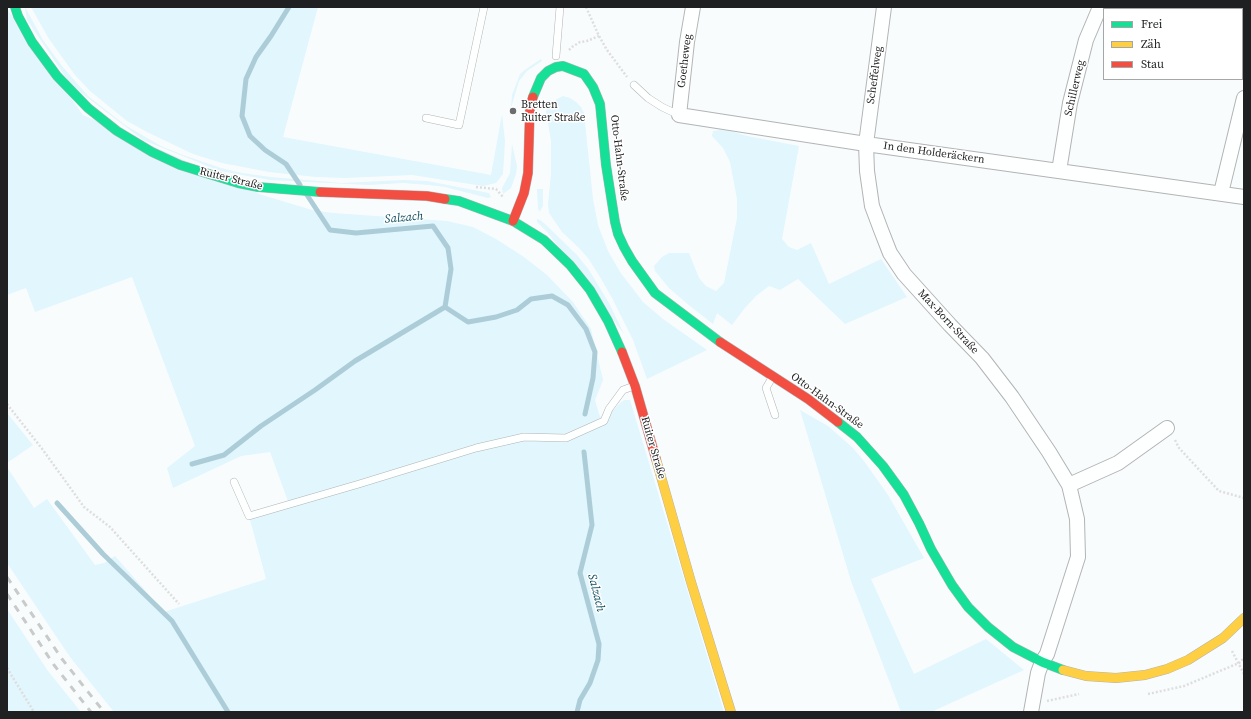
<!DOCTYPE html>
<html>
<head>
<meta charset="utf-8">
<style>
	body { margin:0 }
	#map { position:relative; width:1251px; height:719px; overflow:hidden; background:#f9fcfd; font-family:"Source Serif 4",serif }
	canvas { display:block }
	.frame { position:absolute; inset:0; border:8px solid #1f2021; pointer-events:none }
	.legend { position:absolute; left:1103px; top:8px; width:140px; height:72px; box-sizing:border-box; background:#fff; border:1px solid #a5a6a6; margin:0; padding:5px 7px; list-style:none; font-size:12px; color:#1f2021 }
	.legend li { display:flex; align-items:center; gap:8px; height:20px }
	.legend b { width:20px; border:1px solid #a5a6a6 }
</style>
</head>
<body>
<div id="map">
<canvas width="1251" height="719"></canvas>
<div class="frame"></div>
<ul class="legend">
<li><b style="height:5px;background:#16e098"></b>Frei</li>
<li><b style="height:5px;background:#ffcf43"></b>Zäh</li>
<li><b style="height:5px;background:#f24e42"></b>Stau</li>
</ul>
</div>
<script>
const ctx = document.querySelector('canvas').getContext('2d');
ctx.lineJoin = 'round';
function paint(path, color) { ctx.fillStyle = color; ctx.fill(path, 'evenodd'); }
const toPath = rows => new Path2D(rows.map(r => 'M' + r).join(''));
function stroke(path, color, width, dash) { ctx.strokeStyle = color; ctx.lineWidth = width; ctx.lineCap = dash ? 'butt' : 'round'; ctx.setLineDash(dash || []); ctx.stroke(path); }
function label(font, color, halo, rows, align = 'center') {
  ctx.font = font + ' "Source Serif 4",serif'; ctx.lineWidth = 3; ctx.setLineDash([]); ctx.textBaseline = 'middle'; ctx.strokeStyle = halo; ctx.fillStyle = color; for (const [text, x, y, turn = 0] of rows) {
    ctx.save(); ctx.translate(x, y); ctx.rotate((+turn || 0) * Math.PI / 180); ctx.textAlign = isNaN(turn) ? turn : align; if (halo) ctx.strokeText(text, 0, 0); ctx.fillText(text, 0, 0); ctx.restore();
  }
}
const green = toPath([
	[25,7,43,40,62,66,88,96,125,125,161,146,183,155,221,168,242,173,271,177,342,183,404,180,427,181,489,193,491,197,488,198,445,187,429,185,403,183,369,185,270,180,220,171,143,140,71,85,27,20],
	[31,7,318,7,283,137,491,175,502,114,505,141,503,174,496,183,483,186,412,175,346,178,316,177,269,172,222,163,193,154,147,132,127,121,90,91,75,75,49,39],
	[7,9,83,115,262,195,312,210,333,213,447,221,473,227,496,239,524,257,547,275,573,302,591,329,603,380,595,400,599,414,603,421,619,404,624,400,630,400,724,712,114,712,70,657,7,563,7,467,34,508,47,499,95,565,104,563,115,556,164,612,266,579,249,516,289,504,270,452,241,456,173,488,167,468,195,446,132,277,35,312,26,288,7,295],
	[541,59,542,61,527,71,519,81,511,108,512,95,520,74,526,69],
	[563,96,570,98,576,102,581,107,584,113,593,199,598,225,608,251,620,272,643,302,663,319,707,350,647,379,633,340,612,298,600,277,588,258,578,247,562,232,549,213,548,204,551,174,551,141,546,111,550,104,557,99],
	[720,130,730,131,747,136,799,146,782,239,789,247,797,250,811,243,829,284,881,259,907,297,845,324,798,279,780,290,769,286,756,296,744,309,732,325,717,313,713,324,690,306,669,288,655,271,654,266,662,257,669,253,689,253,699,278,706,286,716,291,724,283,737,218,737,199,730,162,723,148,712,136,713,131],
	[512,144,517,166,516,174,511,188,503,194,502,188,510,173],
	[537,189,543,189,543,206,540,211,539,211,538,208],
	[537,219,540,220,545,224,577,255,589,270,609,303,624,334,548,233,537,222],
	[800,410,828,426,853,448,864,461,888,495,924,558,871,579,914,674,986,639,1024,670,931,712,901,712,851,581],
	[7,413,33,445,7,463],
	[7,609,48,671,81,712,7,712]
]);
const stream = toPath([
	[289,7,271,36,256,57,246,79,242,116,250,136,265,150,286,164,300,185],
	[307,195,330,230,356,233,433,226,448,248,451,269,445,307,468,322,496,317,517,310,531,299,552,296,568,305,586,329,595,352,593,378,585,414],
	[192,464,224,455,261,426,315,390,355,361,445,307],
	[57,503,103,554,172,621,228,712],
	[577,712,580,700,590,683,598,660,599,644,580,573,592,525,584,452]
]);
const path = toPath([
	[586,7,599,36,607,50,627,77],
	[569,50,572,47,580,42,587,41,599,36],
	[476,187,496,189,503,197],
	[7,404,43,450,84,507,110,527,179,604],
	[1175,440,1179,448,1219,491,1244,498],
	[1232,651,1244,674],
	[7,668,34,712],
	[1148,694,1184,686,1239,663,1244,658],
	[1047,701,1079,694]
]);
const lane = toPath([
	[556,56,560,7],
	[634,85,648,98,662,107,679,115],
	[426,118,459,125,484,7],
	[773,376,766,388,775,415],
	[234,482,249,516,359,484,476,448,524,437,566,438,604,421,609,409,623,390,634,386]
]);
const street = toPath([
	[693,7,687,42,679,115,866,144,1244,197],
	[884,7,866,144,867,171,872,206,881,230,890,253,904,274,950,325,982,358,1012,397,1049,452,1069,485,1077,519,1078,557,1047,654,1042,662,1038,673,1031,712],
	[1059,171,1070,103,1086,40,1100,7],
	[1221,193,1244,98],
	[1069,485,1118,463,1167,428]
]);
const fast = toPath([
	[15,7,18,16,32,42,57,76,88,108,117,131,152,152,180,165,238,183,258,187,320,192],
	[533,97,541,78,548,71,556,67,563,66,584,74,593,87,600,104,606,165,615,222,618,234,624,247,632,261,655,293,720,342],
	[445,199,459,201,513,221,544,240,570,265,590,290,608,321,622,352],
	[838,422,857,437,883,466,904,495,919,523,931,549,952,585,968,607,988,627,1013,647,1042,662,1063,670]
]);
const slow = toPath([
	[656,459,691,582,731,712],
	[1063,670,1086,676,1116,678,1145,675,1167,669,1188,660,1223,638,1244,618]
]);
const jam = toPath([
	[320,192,427,196,445,199],
	[513,221,524,193,528,173,530,106,533,97],
	[720,342,808,399,838,422],
	[622,352,635,386,656,459]
]);
const rail = toPath([
	[7,577,62,659,104,712],
	[7,594,54,665,91,712]
]);
const markers = [
	[513,111,4,"#6b6d6e"]
];
const streetNames = [
	["Goetheweg",685,61,-83],
	["Scheffelweg",875,75,-82],
	["Schillerweg",1075,88,-77],
	["In den Holderäckern",934,153,8],
	["Otto-Hahn-Straße",619,158,83],
	["Ruiter Straße",231,179,14],
	["Max-Born-Straße",948,322,47],
	["Otto-Hahn-Straße",827,401,36],
	["Ruiter Straße",653,448,74]
];
const poiNames = [
	["Bretten",521,105],
	["Ruiter Straße",521,118]
];
const waterNames = [
	["Salzach",404,218,-5],
	["Salzach",596,593,76]
];
paint(green, '#e1f6fd');
stroke(stream, '#accdd8', 5);
stroke(lane, '#b2b4b5', 8);
stroke(street, '#b2b4b5', 16);
stroke(fast, '#b2b4b5', 10);
stroke(slow, '#b2b4b5', 10);
stroke(jam, '#b2b4b5', 10);
stroke(path, '#dedede', 2.5, [2, 2]);
stroke(lane, '#feffff', 7);
stroke(street, '#feffff', 14);
stroke(fast, '#16e098', 9);
stroke(slow, '#ffcf43', 9);
stroke(jam, '#f24e42', 9);
stroke(rail, '#c9caca', 3, [7, 7]);
for (const [x, y, r, color] of markers) { const dot = new Path2D(); dot.arc(x, y, r, 0, 2 * Math.PI); ctx.fillStyle = color; ctx.fill(dot); stroke(dot, '#fff', 1.5); }
label('11px', '#1f2021', '#fff', streetNames);
label('11px', '#1f2021', '#fff', poiNames, 'left');
label('italic 12px', '#094b5c', '#fff', waterNames);
</script>
</body>
</html>
